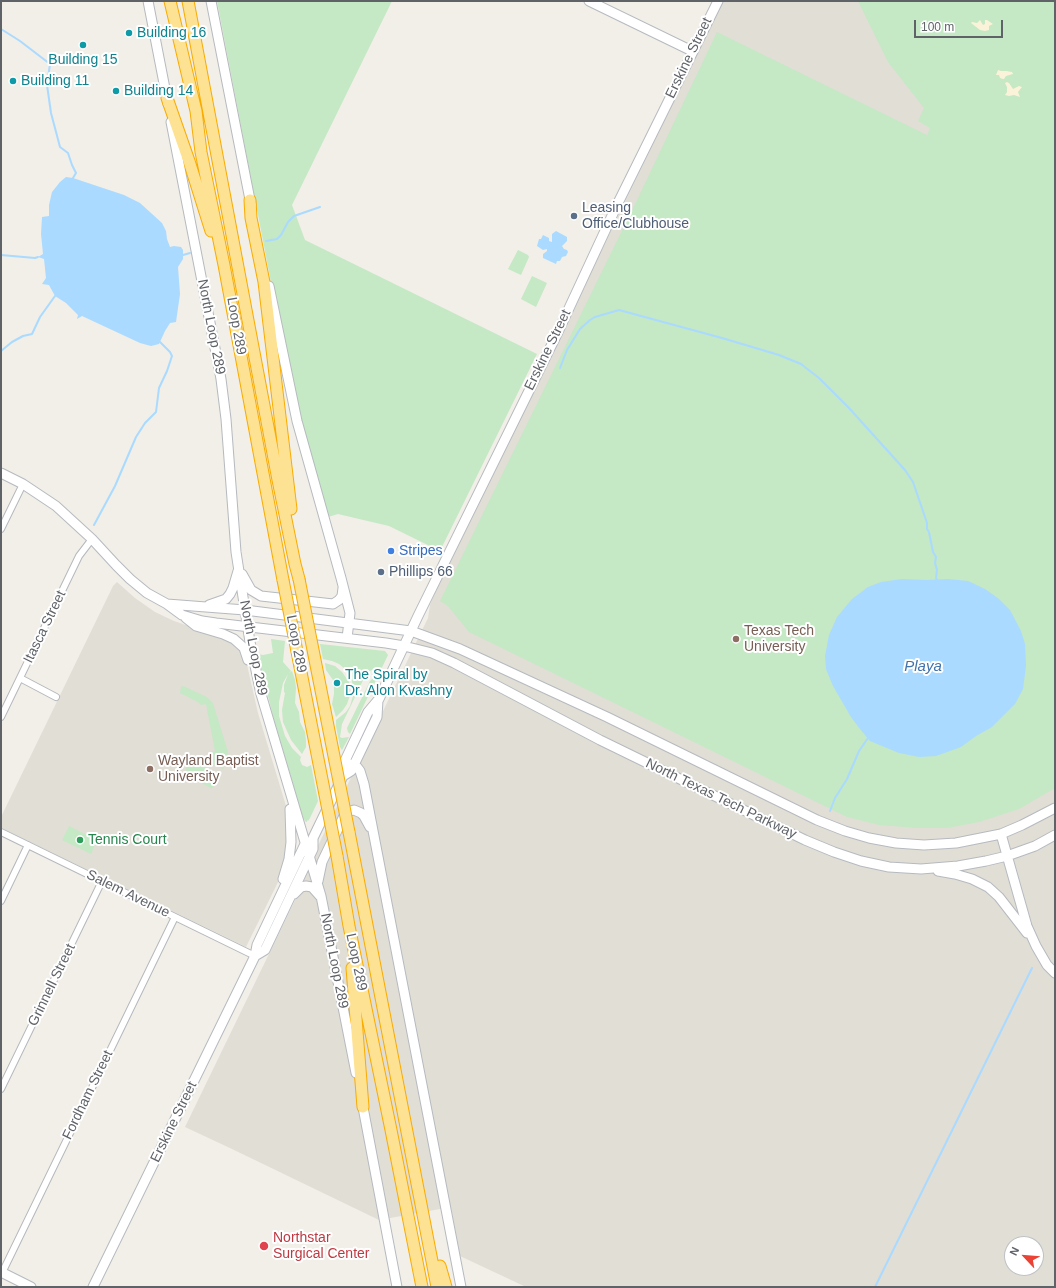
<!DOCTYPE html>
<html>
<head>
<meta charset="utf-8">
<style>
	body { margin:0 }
	#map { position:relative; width:1056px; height:1288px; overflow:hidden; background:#f1efe8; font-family:Helvetica,sans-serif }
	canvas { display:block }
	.frame { position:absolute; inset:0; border:2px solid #5f6368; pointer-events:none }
	.north { position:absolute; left:1004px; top:1236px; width:40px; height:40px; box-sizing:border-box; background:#fff; border:1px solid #bfc1c3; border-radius:50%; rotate:296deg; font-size:11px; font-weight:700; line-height:16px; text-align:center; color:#5f6368 }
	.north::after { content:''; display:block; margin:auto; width:14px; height:18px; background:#ea4335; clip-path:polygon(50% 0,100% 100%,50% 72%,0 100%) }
	.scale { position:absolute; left:914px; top:20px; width:89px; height:18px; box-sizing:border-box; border:2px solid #5f6368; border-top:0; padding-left:5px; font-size:12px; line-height:14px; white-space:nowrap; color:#5f6368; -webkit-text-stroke:3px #fff; paint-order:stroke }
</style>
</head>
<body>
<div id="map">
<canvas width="1056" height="1288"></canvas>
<div class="frame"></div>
<div class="north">N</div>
<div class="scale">100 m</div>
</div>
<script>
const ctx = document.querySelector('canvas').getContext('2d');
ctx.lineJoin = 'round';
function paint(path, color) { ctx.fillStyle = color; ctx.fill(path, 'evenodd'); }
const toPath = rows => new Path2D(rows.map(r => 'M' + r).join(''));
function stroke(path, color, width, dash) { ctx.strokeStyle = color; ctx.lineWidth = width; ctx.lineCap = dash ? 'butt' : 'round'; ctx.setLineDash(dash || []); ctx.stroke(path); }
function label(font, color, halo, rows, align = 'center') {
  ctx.font = font + ' Helvetica,sans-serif'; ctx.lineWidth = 4; ctx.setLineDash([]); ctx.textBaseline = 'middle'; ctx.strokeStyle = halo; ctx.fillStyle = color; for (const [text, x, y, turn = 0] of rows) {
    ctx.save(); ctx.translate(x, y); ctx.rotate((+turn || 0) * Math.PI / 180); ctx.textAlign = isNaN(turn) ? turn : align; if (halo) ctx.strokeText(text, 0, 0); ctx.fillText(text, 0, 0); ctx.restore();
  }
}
const education = toPath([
	[723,1,1055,1,1055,1287,526,1287,460,1256,451,1207,379,1220,232,1149,185,1127,298,894,302,880,314,854,428,618,430,605,438,585],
	[1012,1244,1036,1244,1036,1268,1012,1268],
	[117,582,135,598,155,612,174,621,233,641,245,656,258,713,286,806,290,835,281,876,246,947,1,828,1,817,113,586]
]);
const green = toPath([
	[217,1,392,1,292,205,305,240,537,354,440,551,389,526,338,514,328,517,301,424,279,324],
	[858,1,1055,1,1055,788,1019,809,979,822,947,828,918,828,879,825,847,817,469,632,448,606,440,601,638,198,717,32,927,135,930,128,918,121,924,108,888,62],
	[518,250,528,255,529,257,521,275,508,269],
	[532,276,547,283,536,307,521,299],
	[271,639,285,641,283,662,291,671,289,673,292,671,295,680,296,688,295,703,299,712,300,722,305,732,306,741,306,747,302,754,291,740,283,722,282,710,285,693,284,692,284,685,288,674,283,683,279,702,279,716,285,736,292,748,301,757,300,760,302,765,307,767,311,765,318,801,310,818,308,821,307,820,307,822,306,822,303,818,285,757,274,720,258,656,258,654,263,655,273,653],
	[320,644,385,651,388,655,350,734,348,732,347,728,370,681,373,678,377,676,379,670,377,668,367,672,342,724,340,737,342,738,349,737,342,750,340,747,336,726,336,720,346,712,350,706,353,696,352,681,345,669,339,664,332,661,323,659],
	[325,663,335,666,342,672,349,682,350,688,350,695,347,704,343,710,336,717,332,704,334,694,334,686,333,680,326,670],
	[183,686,207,697,213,703,228,752,228,758,223,769,207,761,211,752,215,751,206,704,201,705,198,702,180,693,181,687],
	[192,762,197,763,219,774,219,776,213,787,211,788,188,776,186,769,188,765],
	[69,826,97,840,91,854,62,840]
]);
const sand = toPath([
	[980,20,983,25,985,24,985,20,987,20,993,24,989,26,989,30,985,31,980,30,971,23,972,22,977,23],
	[998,70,1001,71,1006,71,1012,72,1013,74,1006,76,1004,79,1003,79,1000,78,999,75,996,75],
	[1007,82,1009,83,1013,89,1019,86,1022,87,1018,92,1020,97,1014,95,1009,96,1005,95,1007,92,1007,87,1005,83]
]);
const water = toPath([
	[66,177,73,178,124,195,140,203,162,223,166,231,167,239,170,247,174,246,181,247,183,250,183,259,178,267,180,294,176,322,170,323,165,331,159,344,151,346,140,343,82,316,77,319,78,315,66,303,55,296,49,285,42,284,46,278,44,259,38,257,43,254,41,234,42,217,49,216,49,205,52,192,60,182],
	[556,231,567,237,567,241,562,246,564,249,567,250,568,252,566,256,562,257,560,261,557,261,556,264,543,258,543,254,547,251,547,249,543,250,537,246,539,239,541,239,543,235,549,238,549,241,552,242,552,234],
	[902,579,927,580,948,579,968,581,985,589,999,599,1010,610,1021,631,1025,644,1026,666,1023,689,1015,704,992,727,976,736,961,747,936,756,919,757,899,753,870,741,860,729,851,717,833,686,826,669,825,656,829,635,837,617,852,599,868,587,881,582]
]);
const stream = toPath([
	[1,29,20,41,50,64,47,85,51,113,60,147,68,153,72,165,76,173,73,178],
	[266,241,277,239,281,235,288,222,294,216,320,207],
	[1,255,35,258,38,257],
	[183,255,190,253],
	[1,351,12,342,23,336,32,334,40,317,55,296],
	[560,368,567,350,580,329,590,320,595,317,619,310,722,338,779,355,801,364,819,378,849,408,905,470,913,482,927,523,927,529,929,532,933,552,936,557,935,563,937,570,936,578,937,580],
	[94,525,115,486,136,437,145,423,156,412,159,388,167,371,172,356,170,352,160,342],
	[830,811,835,798,847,779,859,751,868,738],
	[875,1287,1032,968]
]);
const street = toPath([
	[1,529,23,484],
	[20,678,56,697],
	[1,717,79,556,92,539],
	[1,832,255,956],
	[1,901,28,845],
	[1,1089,102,881],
	[2,1273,175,917]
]);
const secondary = toPath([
	[148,1,168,104],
	[211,1,251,205],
	[589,1,692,51],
	[171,122,221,379,226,419,236,552,250,642,261,694,321,896,356,1073],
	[269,286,297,421,341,578,350,613,347,638],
	[1,473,23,484,56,506,92,539,116,565,130,579,147,593,167,604,182,615,202,621,216,623,386,643,404,646,432,653,454,663,600,740,805,840,834,852,861,861,889,867,921,869,958,866,986,861,1007,856,1035,846,1055,835],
	[242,574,251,590,261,596,333,604,339,600,342,596,343,588],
	[167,604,245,610,411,631,460,649,607,717,817,820,845,831,869,838,896,843,924,845,956,843,1001,834,1022,825,1055,808],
	[209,605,226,599,230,594,233,588,238,571],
	[186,618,196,626,223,634,234,639,244,648,248,660],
	[342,767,352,764,357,767,360,771,364,784,461,1287],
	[343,776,351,771,377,717,378,700],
	[1001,834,1027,926,1036,946,1047,965,1055,973],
	[938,871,955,874,972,879,988,887,999,897,1027,933],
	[283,879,289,859,291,842,290,809],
	[318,881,322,862,344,816,347,813,350,811,354,810,361,813,364,816,370,827],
	[294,894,301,887,306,886,312,887,320,896],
	[255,956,265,950,313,849,313,838,343,776,342,767,368,712,379,699,418,616,558,332,617,205,718,1],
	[362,1102,397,1287],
	[1,1272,31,1287],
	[93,1287,255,956,257,945,305,844,307,842]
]);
const highway = toPath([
	[170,1,196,111,201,152,224,265,283,580],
	[188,1,278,480,295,564,299,579],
	[167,98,189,161,211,231],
	[250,200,251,218,264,282,291,509],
	[349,832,437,1287],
	[337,856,349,926,391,1130,422,1287],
	[352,968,363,1107],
	[440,1266,446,1287]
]);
const highwayBridge = toPath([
	[299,579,349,832],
	[283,580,337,856]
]);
const markers = [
	[129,33,4,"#0f9aa8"],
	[83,45,4,"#0f9aa8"],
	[13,81,4,"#0f9aa8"],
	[116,91,4,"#0f9aa8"],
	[574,216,4,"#5c6f8a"],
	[391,551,4,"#3f7fe0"],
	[381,572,4,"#5c6f8a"],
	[736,639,4,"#8d6e63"],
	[337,683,4,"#0f9aa8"],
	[150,769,4,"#8d6e63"],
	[80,840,4,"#2e9e5b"],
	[264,1246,5,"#e0444e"]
];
const cultureNames = [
	["Building 16",137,33],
	["Building 15",83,60,"center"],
	["Building 11",21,81],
	["Building 14",124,91],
	["The Spiral by",345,675],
	["Dr. Alon Kvashny",345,691]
];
const streetNames = [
	["Erskine Street",689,58,-64],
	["Loop 289",236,326,80],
	["North Loop 289",211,327,79],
	["Erskine Street",548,350,-64],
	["Itasca Street",45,627,-64],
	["Loop 289",296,644,79],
	["North Loop 289",253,648,79],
	["North Texas Tech Parkway",721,799,26],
	["Salem Avenue",128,894,26],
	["North Loop 289",334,961,79],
	["Loop 289",356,962,78],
	["Grinnell Street",52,985,-64],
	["Fordham Street",88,1095,-64],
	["Erskine Street",174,1122,-64]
];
const serviceNames = [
	["Leasing",582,208],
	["Office/Clubhouse",582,224],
	["Phillips 66",389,572]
];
const shopNames = [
	["Stripes",399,551]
];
const educationNames = [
	["Texas Tech",744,631],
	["University",744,647],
	["Wayland Baptist",158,761],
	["University",158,777]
];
const leisureNames = [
	["Tennis Court",88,840]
];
const healthNames = [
	["Northstar",273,1238],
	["Surgical Center",273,1254]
];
const waterNames = [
	["Playa",923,667]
];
paint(education, '#e1ded6');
paint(green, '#c5e8c5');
paint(sand, '#fbf3d9');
paint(water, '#aadaff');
stroke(stream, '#aadaff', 2);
stroke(street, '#b5b8bc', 8);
stroke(secondary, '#b6babf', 11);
stroke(highway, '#f9ab00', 13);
stroke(street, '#fff', 6);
stroke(secondary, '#fff', 9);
stroke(highway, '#fde293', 11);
stroke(highwayBridge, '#f9ab00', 13, []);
stroke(highwayBridge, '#fde293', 11);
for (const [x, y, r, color] of markers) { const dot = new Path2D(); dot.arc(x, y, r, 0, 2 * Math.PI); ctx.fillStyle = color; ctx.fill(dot); stroke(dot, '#fff', 1.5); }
label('14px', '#0d838f', '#fff', cultureNames, 'left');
label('14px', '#5f6368', '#fff', streetNames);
label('14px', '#4e5e75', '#fff', serviceNames, 'left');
label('14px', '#366cbe', '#fff', shopNames, 'left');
label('14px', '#785e54', '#fff', educationNames, 'left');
label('14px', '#27864d', '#fff', leisureNames, 'left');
label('14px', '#be3a42', '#fff', healthNames, 'left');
label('italic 15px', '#4174aa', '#fff', waterNames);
</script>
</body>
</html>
